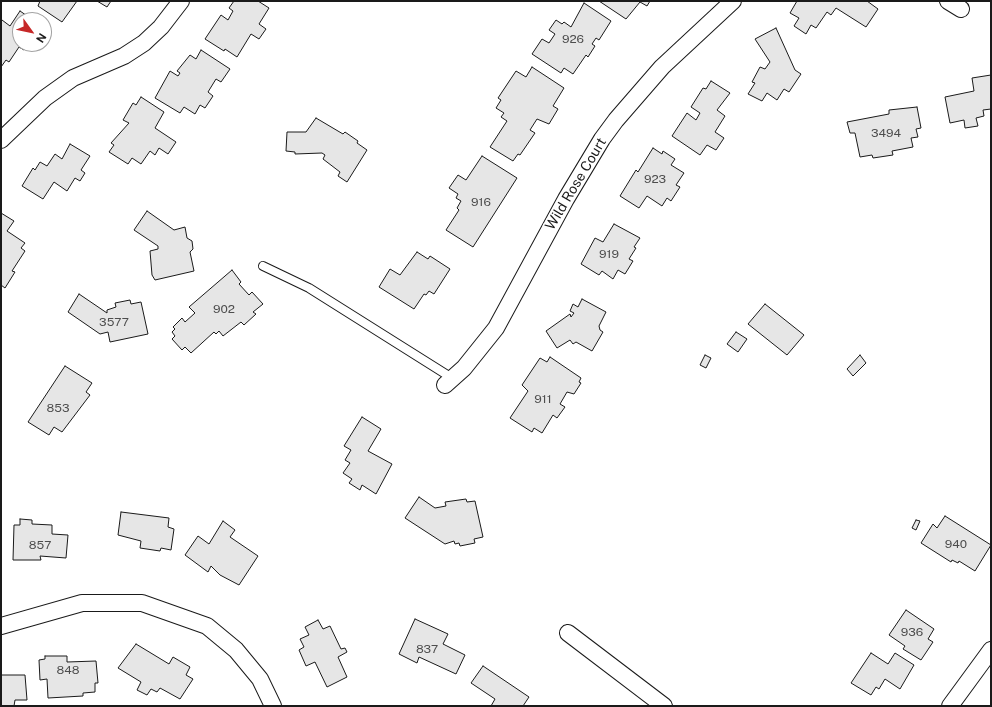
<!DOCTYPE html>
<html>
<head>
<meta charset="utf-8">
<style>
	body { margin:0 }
	#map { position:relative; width:992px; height:707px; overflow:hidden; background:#fff; font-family:"Public Sans",sans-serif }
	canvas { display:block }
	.frame { position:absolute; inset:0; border:2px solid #1a1a1a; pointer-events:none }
	.north { position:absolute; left:12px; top:12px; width:40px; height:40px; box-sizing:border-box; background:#fff; border:1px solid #a3a3a3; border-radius:50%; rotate:123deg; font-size:11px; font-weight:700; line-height:16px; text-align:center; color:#1a1a1a }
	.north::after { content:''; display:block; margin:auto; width:14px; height:18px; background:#c62828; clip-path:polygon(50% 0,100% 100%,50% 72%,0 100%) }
</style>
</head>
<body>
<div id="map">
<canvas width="992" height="707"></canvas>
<div class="frame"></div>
<div class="north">N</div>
</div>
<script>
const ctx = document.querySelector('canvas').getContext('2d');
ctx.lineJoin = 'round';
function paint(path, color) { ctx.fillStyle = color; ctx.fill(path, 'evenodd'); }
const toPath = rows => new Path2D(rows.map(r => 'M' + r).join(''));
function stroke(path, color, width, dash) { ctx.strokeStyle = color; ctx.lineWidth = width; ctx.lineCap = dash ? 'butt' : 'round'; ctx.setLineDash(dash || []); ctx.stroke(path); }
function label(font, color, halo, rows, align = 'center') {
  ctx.font = font + ' "Public Sans",sans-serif'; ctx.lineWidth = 3; ctx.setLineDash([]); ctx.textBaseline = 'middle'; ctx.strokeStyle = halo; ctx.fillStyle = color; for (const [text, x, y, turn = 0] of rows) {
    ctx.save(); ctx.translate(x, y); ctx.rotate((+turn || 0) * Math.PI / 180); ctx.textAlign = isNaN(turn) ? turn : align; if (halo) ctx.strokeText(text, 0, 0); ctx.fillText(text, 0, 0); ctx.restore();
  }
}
const building = toPath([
	[40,1,77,1,62,22,38,6,40,1],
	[97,1,111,1,107,7,97,1],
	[234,1,258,1,269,8,259,24,266,29,259,39,251,34,237,57,225,49,224,51,205,39,221,15,228,20,233,11,229,8,234,1],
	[599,1,650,1,647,6,640,2,626,19,599,1],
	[797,1,867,1,878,9,866,27,836,8,831,15,827,12,816,28,811,25,806,34,794,26,799,18,790,13,797,1],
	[584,3,611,21,599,40,596,38,592,44,595,46,588,57,586,55,573,74,564,68,561,73,532,54,542,39,549,43,555,34,549,30,556,20,562,24,564,22,571,27,584,3],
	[20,11,33,20,20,20,20,44,27,44,24,50,19,47,9,62,6,60,1,67,1,22,2,20,10,26,20,11],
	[776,28,795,70,801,74,789,92,784,89,777,100,767,93,762,101,748,94,755,83,752,82,760,67,765,69,770,62,755,39,776,28],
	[201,50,230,69,221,82,216,79,208,92,213,96,205,108,200,105,195,114,184,107,180,113,155,98,170,71,178,76,180,73,177,71,190,55,196,59,201,50],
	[532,67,564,88,553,106,558,109,549,124,537,119,530,130,535,133,520,155,518,154,513,161,490,147,507,121,501,117,504,113,496,108,501,100,498,98,516,71,526,77,532,67],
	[991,75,991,109,983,110,984,116,976,118,978,126,965,128,964,120,950,123,945,97,974,91,972,78,991,75],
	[711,81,730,93,717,110,725,116,715,132,724,138,716,150,707,145,700,155,672,136,687,113,696,120,700,113,691,107,703,88,706,89,711,81],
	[141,97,164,112,155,128,176,142,168,154,159,148,155,155,150,151,141,164,132,158,128,164,109,152,114,145,111,143,129,123,123,120,133,103,136,105,141,97],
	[917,107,921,128,916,129,918,137,911,138,913,147,892,151,893,155,873,158,872,155,860,157,855,133,850,133,847,122,889,114,889,110,917,107],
	[316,118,343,134,345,132,358,141,357,143,367,150,347,182,338,176,340,172,323,159,325,155,322,153,295,154,295,152,286,151,287,132,306,132,316,118],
	[70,144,90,156,81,170,85,173,80,181,75,178,67,191,54,182,43,199,22,186,33,168,35,170,40,162,47,166,55,154,62,159,70,144],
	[653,148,662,154,663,151,675,159,671,165,684,173,676,185,680,187,671,201,667,198,662,206,647,196,639,208,620,196,636,170,638,172,653,148],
	[482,156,517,178,473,247,446,230,459,210,457,208,461,201,456,198,458,194,449,188,458,175,466,180,482,156],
	[147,211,174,230,185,227,187,238,192,241,193,249,190,252,194,271,155,280,152,275,150,251,158,249,158,246,134,230,147,211],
	[1,213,14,221,7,231,25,243,21,248,25,251,12,271,15,272,5,288,1,285,1,213],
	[614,224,640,238,634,247,636,248,629,259,633,261,625,274,618,270,613,279,602,271,599,275,581,264,595,238,603,242,614,224],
	[417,252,428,259,430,256,450,269,434,294,429,291,426,295,424,294,414,309,379,287,390,269,400,275,417,252],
	[232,270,241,282,239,284,249,295,252,292,263,304,253,312,256,314,244,325,241,322,223,336,219,331,216,334,214,332,191,353,185,347,182,350,172,339,175,336,172,332,175,329,173,327,182,318,185,322,195,313,189,307,232,270],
	[79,294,107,313,107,310,116,307,115,303,130,300,131,304,141,302,148,334,110,342,108,332,100,334,68,312,79,294],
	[582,299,606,312,599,326,600,330,603,332,592,351,576,342,573,344,570,340,557,348,546,331,570,314,571,317,574,313,570,311,573,304,578,307,582,299],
	[765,304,804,335,787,355,748,324,765,304],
	[736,332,747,339,738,352,727,344,736,332],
	[705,355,711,358,706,368,700,365,705,355],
	[860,355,866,363,853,376,847,369,860,355],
	[550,357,581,378,579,382,581,383,574,394,567,392,560,404,565,407,557,418,553,415,542,433,534,428,532,432,510,418,528,391,522,385,540,358,547,362,550,357],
	[65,366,92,383,86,392,90,395,62,432,54,427,49,435,28,422,65,366],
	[362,417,381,429,368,451,392,464,376,494,362,485,360,490,349,483,352,479,343,473,350,463,345,460,351,450,344,446,362,417],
	[419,497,435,508,446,506,445,502,466,499,467,502,475,501,483,537,474,539,475,543,460,546,459,543,455,544,454,541,445,544,405,518,419,497],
	[121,512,169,518,168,527,174,529,171,550,161,548,160,551,140,548,141,541,118,535,121,512],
	[945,516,991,545,975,571,959,561,958,563,952,560,951,562,921,543,933,524,937,528,945,516],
	[20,519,32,520,32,524,52,525,52,534,68,535,66,558,40,556,41,560,13,560,14,525,20,525,20,519],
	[916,520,920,521,916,530,912,528,916,520],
	[223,521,235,530,230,537,258,556,239,585,220,575,211,566,208,572,185,555,198,536,209,544,223,521],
	[906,610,934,629,928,639,933,642,921,660,903,649,905,646,889,635,906,610],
	[415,619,448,634,443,644,465,655,456,674,419,657,417,663,399,654,415,619],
	[318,620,323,629,330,626,341,649,345,648,347,652,338,657,347,677,327,687,315,662,306,666,299,650,304,647,300,639,309,635,305,627,318,620],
	[136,644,169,664,173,657,190,667,186,675,193,679,180,699,160,688,157,692,151,689,147,695,137,690,141,682,118,668,136,644],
	[871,653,888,664,895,653,914,665,900,689,885,679,879,689,876,687,871,695,851,683,871,653],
	[45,656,67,656,67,662,96,661,98,683,95,683,95,692,83,693,83,696,48,698,47,679,40,680,39,660,45,659,45,656],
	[483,666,529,697,523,706,491,706,495,699,471,683,483,666],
	[1,675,25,675,27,700,15,700,14,706,1,706,1,675]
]);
const lane = toPath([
	[263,266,309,288,452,378]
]);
const street = toPath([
	[948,1,961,9],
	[1,140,45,98,73,78,124,56,144,43,161,27,181,1],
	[445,385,464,368,496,328,566,199,602,139,616,120,662,67,733,1],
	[1,626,82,603,142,603,207,626,236,650,260,679,273,706],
	[568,633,664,706],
	[950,706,991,650]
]);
const numberNames = [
	["926",573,39],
	["3494",886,133],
	["923",655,179],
	["916",481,202],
	["919",609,254],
	["902",224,309],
	["3577",114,322],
	["911",543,399],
	["853",58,408],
	["940",956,544],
	["857",40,545],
	["936",912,632],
	["837",427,649],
	["848",68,670]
];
const streetNames = [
	["Wild Rose Court",576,184,-59]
];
paint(building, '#e6e6e6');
stroke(building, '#1a1a1a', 1);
stroke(lane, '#1a1a1a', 10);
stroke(street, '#1a1a1a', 18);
stroke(lane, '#fff', 8);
stroke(street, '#fff', 16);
label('12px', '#4d4d4d', null, numberNames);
label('14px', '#1a1a1a', '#fff', streetNames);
</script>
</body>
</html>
